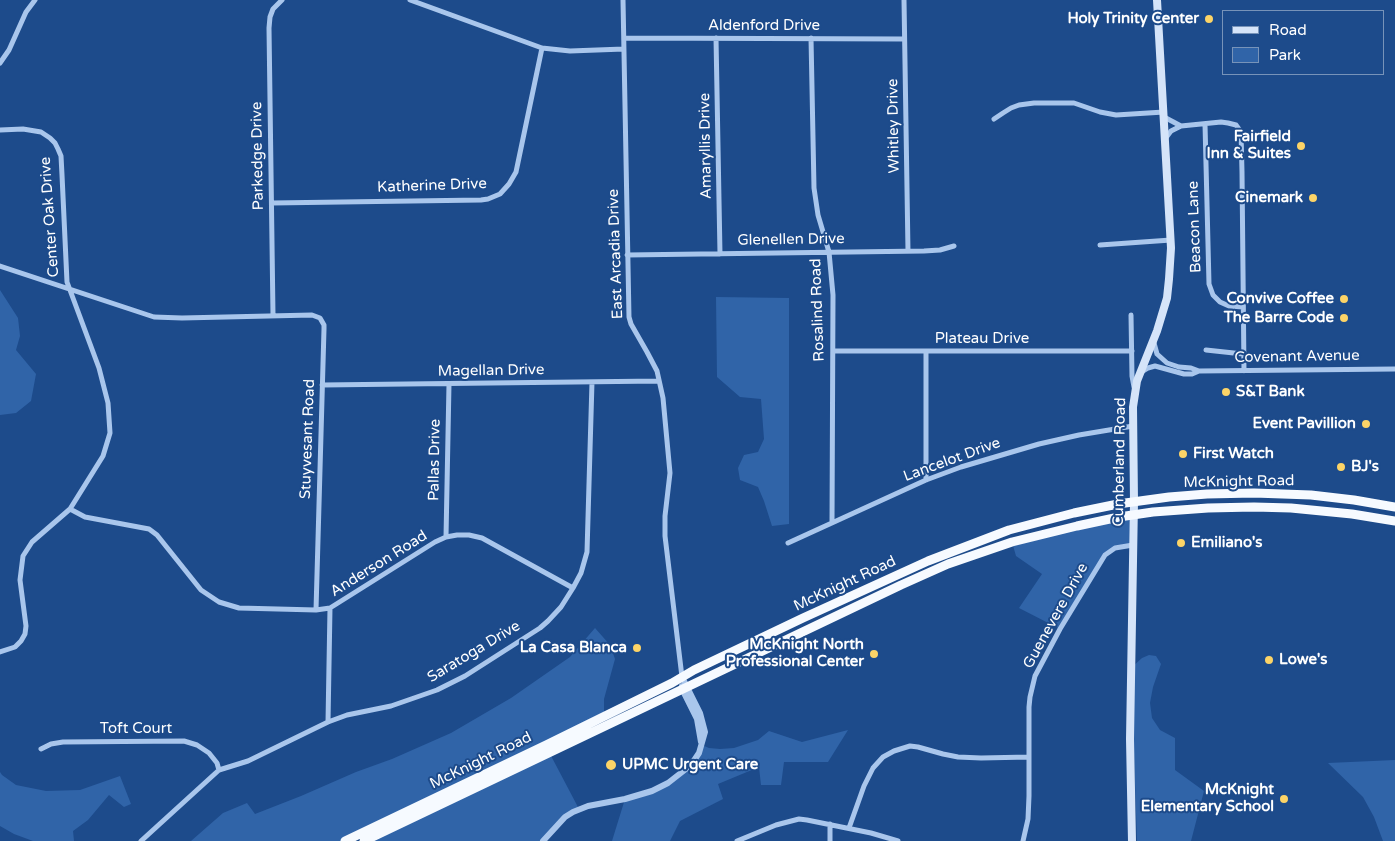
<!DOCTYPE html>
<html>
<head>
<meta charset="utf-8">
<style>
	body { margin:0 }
	#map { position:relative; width:1395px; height:841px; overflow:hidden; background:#1d4b8b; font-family:"Varela Round",sans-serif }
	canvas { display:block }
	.legend { position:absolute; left:1222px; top:10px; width:162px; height:65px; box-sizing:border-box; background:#1d4b8b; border:1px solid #7793b9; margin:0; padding:6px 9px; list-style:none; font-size:15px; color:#fff }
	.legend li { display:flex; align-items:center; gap:10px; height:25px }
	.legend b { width:25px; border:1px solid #7793b9 }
</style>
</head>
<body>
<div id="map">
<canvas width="1395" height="841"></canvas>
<ul class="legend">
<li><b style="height:6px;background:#d5e4f9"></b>Road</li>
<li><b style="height:14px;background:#3064a8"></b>Park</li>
</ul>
</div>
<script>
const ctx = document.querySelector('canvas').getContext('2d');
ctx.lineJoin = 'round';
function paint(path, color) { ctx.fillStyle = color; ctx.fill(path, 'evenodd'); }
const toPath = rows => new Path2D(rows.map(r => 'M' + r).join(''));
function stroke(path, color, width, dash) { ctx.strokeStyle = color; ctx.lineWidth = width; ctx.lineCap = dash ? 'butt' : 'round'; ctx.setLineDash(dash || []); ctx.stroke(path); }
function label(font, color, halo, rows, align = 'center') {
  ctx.font = font + ' "Varela Round",sans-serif'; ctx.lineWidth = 4; ctx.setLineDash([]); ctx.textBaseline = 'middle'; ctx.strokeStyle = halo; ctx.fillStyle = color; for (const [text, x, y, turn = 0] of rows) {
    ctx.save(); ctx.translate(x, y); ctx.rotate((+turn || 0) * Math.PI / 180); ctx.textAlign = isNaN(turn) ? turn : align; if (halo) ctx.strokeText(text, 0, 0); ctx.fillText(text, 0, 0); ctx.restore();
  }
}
const green = toPath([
	[0,290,18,318,20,336,16,350,36,374,31,401,16,413,0,415],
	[716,297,789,298,789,524,772,526,764,501,758,487,740,480,738,468,744,455,758,452,764,439,761,399,740,397,717,377],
	[1133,515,1133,545,1108,552,1060,629,1019,608,1042,574,1016,556,1012,542],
	[595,628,610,645,615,659,604,699,604,716,345,841,191,841,223,813,247,803,255,814,301,796,356,772,392,759,451,733,511,698,570,657],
	[1149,655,1156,656,1161,664,1153,687,1150,703,1152,718,1160,730,1175,738,1175,770,1204,791,1191,841,1137,841,1131,668,1142,658],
	[848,730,828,762,784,762,781,785,761,785,759,767,718,784,723,799,680,821,670,841,612,841,625,799,652,791,691,765,702,745,709,748,720,749,734,748,758,740,769,731,802,742],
	[549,752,579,809,573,812,543,841,364,841],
	[1395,760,1395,841,1383,841,1374,817,1363,797,1328,763],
	[0,772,2,775,16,785,46,791,80,790,120,776,131,804,124,807,109,795,88,820,73,831,74,841,33,841,14,834,0,826]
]);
const minor = toPath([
	[410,0,542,48,570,51,624,49],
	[623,0,629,317,631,324,647,352,657,371,663,398,670,473,665,516,665,536,682,677],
	[904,0,908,251],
	[624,38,904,39],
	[716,38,720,254],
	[811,38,814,188,818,215,829,252,833,295,832,522],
	[0,63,9,50,26,12,35,0],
	[1164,117,1181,126],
	[994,119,1003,113,1011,108,1019,105,1034,103,1074,103,1100,112,1116,115,1164,112],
	[1205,124,1209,284,1213,295,1220,302,1229,306,1243,307],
	[0,130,23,129,41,132,50,138,55,143,58,149,61,156,62,175,67,282,99,368,108,403,110,433,103,456,70,509,32,542,23,556,20,580,26,626,25,634,21,641,15,647,0,652],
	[1165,139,1171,131,1181,126,1221,122,1228,123,1236,125,1241,132,1242,172,1244,371],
	[272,203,481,200,488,199,500,194,509,184,516,172,542,48],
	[1100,245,1171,240],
	[627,255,924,251,940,250,954,246],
	[0,266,154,317,182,318,312,315,320,318,324,325,324,329,316,610],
	[273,315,269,28,270,17,273,9,282,0],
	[1131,315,1132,376,1134,387],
	[1154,343,1157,354,1167,363,1179,367,1191,368,1199,371,1395,369],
	[1206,350,1243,354],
	[833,351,1132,351],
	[1140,373,1148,368,1155,366,1184,374,1192,374,1199,371],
	[322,385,659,381],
	[926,480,926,351],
	[70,509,85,517,149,529,157,535,201,590,219,602,239,608,316,610,330,608,435,542,446,537,457,535,469,535,482,538,573,588],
	[446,537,449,384],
	[788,543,926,480,961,467,1039,444,1079,435,1133,426],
	[328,722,330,608],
	[41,749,51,744,63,742,184,741,197,745,209,753,217,763,219,770],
	[849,828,864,786,873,768,883,757,894,751,910,746,918,747,943,754,958,757,981,758,1029,757],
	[141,841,219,770,248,761,328,722,347,715,391,706,437,690,465,676,540,628,548,621,561,607,573,588,581,573,587,552,592,382],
	[737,841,776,825,799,819,807,820,871,833,898,841],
	[830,841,830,824],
	[1023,841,1028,819,1029,796,1029,707,1030,697,1035,676,1060,629,1105,555,1115,548,1133,545]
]);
const tertiary = toPath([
	[682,686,682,689,697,719,701,742],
	[543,841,565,817,573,812,588,806,625,799,652,791,668,783,691,765,699,753,705,732,700,713,682,677]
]);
const secondary = toPath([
	[1132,841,1130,739,1134,502,1133,407,1137,381,1157,331,1167,298,1169,279,1171,248,1157,0]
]);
const trunk = toPath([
	[345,841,546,745,672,683,694,670,803,618,928,561,1009,530,1074,513,1118,504,1169,497,1207,494,1254,493,1311,495,1354,500,1395,507],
	[364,841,901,585,948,564,1012,542,1077,526,1119,517,1153,512,1208,508,1254,507,1291,508,1352,514,1395,521]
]);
const markers = [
	[1209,19,5,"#fcd467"],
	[1301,146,5,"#fcd467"],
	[1313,198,5,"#fcd467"],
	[1344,299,5,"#fcd467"],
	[1344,318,5,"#fcd467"],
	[1226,392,5,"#fcd467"],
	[1366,424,5,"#fcd467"],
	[1183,454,5,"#fcd467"],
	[1341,467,5,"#fcd467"],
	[1181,543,5,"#fcd467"],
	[637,648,5,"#fcd467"],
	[874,654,5,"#fcd467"],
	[1269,660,5,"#fcd467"],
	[611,765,6,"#fcd467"],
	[1284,799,5,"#fcd467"]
];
const poiNames = [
	["Holy Trinity Center",1199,19],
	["Fairfield",1291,137],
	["Inn & Suites",1291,154],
	["Cinemark",1303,198],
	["Convive Coffee",1334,299],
	["The Barre Code",1334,318],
	["S&T Bank",1236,392,"left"],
	["Event Pavillion",1356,424],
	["First Watch",1193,454,"left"],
	["BJ's",1351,467,"left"],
	["Emiliano's",1191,543,"left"],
	["McKnight North",864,645],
	["Professional Center",864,662],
	["La Casa Blanca",627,648],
	["Lowe's",1279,660,"left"],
	["UPMC Urgent Care",622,765,"left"],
	["McKnight",1274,790],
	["Elementary School",1274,807]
];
const streetNames = [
	["Aldenford Drive",764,26],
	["Whitley Drive",894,126,-91],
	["Amaryllis Drive",706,146,-91],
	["Parkedge Drive",258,156,-91],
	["Katherine Drive",432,186,-2],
	["Center Oak Drive",50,217,-94],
	["Beacon Lane",1195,227,-92],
	["Glenellen Drive",791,240,-1],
	["East Arcadia Drive",616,254,-92],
	["Rosalind Road",818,310,-92],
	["Plateau Drive",982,339],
	["Covenant Avenue",1297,357,-1],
	["Magellan Drive",491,371,-1],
	["Stuyvesant Road",308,439,-88],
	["Pallas Drive",435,460,-89],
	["Lancelot Drive",952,460,-20],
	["Cumberland Road",1120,462,-89],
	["McKnight Road",1239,482,-1],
	["Anderson Road",379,564,-32],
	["McKnight Road",845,584,-25],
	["Guenevere Drive",1056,616,-61],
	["Saratoga Drive",474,652,-31],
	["Toft Court",136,729],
	["McKnight Road",481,761,-26]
];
paint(green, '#3064a8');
stroke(minor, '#a9c6ec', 5);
stroke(tertiary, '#a9c6ec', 6);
stroke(secondary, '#d5e4f9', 8);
stroke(trunk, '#f6faff', 9);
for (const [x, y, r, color] of markers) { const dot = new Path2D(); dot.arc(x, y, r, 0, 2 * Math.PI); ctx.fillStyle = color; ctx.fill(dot); stroke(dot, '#1d4b8b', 2); }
label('bold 15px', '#fff', '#1d4b8b', poiNames, 'right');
label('15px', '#fff', '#1d4b8b', streetNames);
</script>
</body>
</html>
